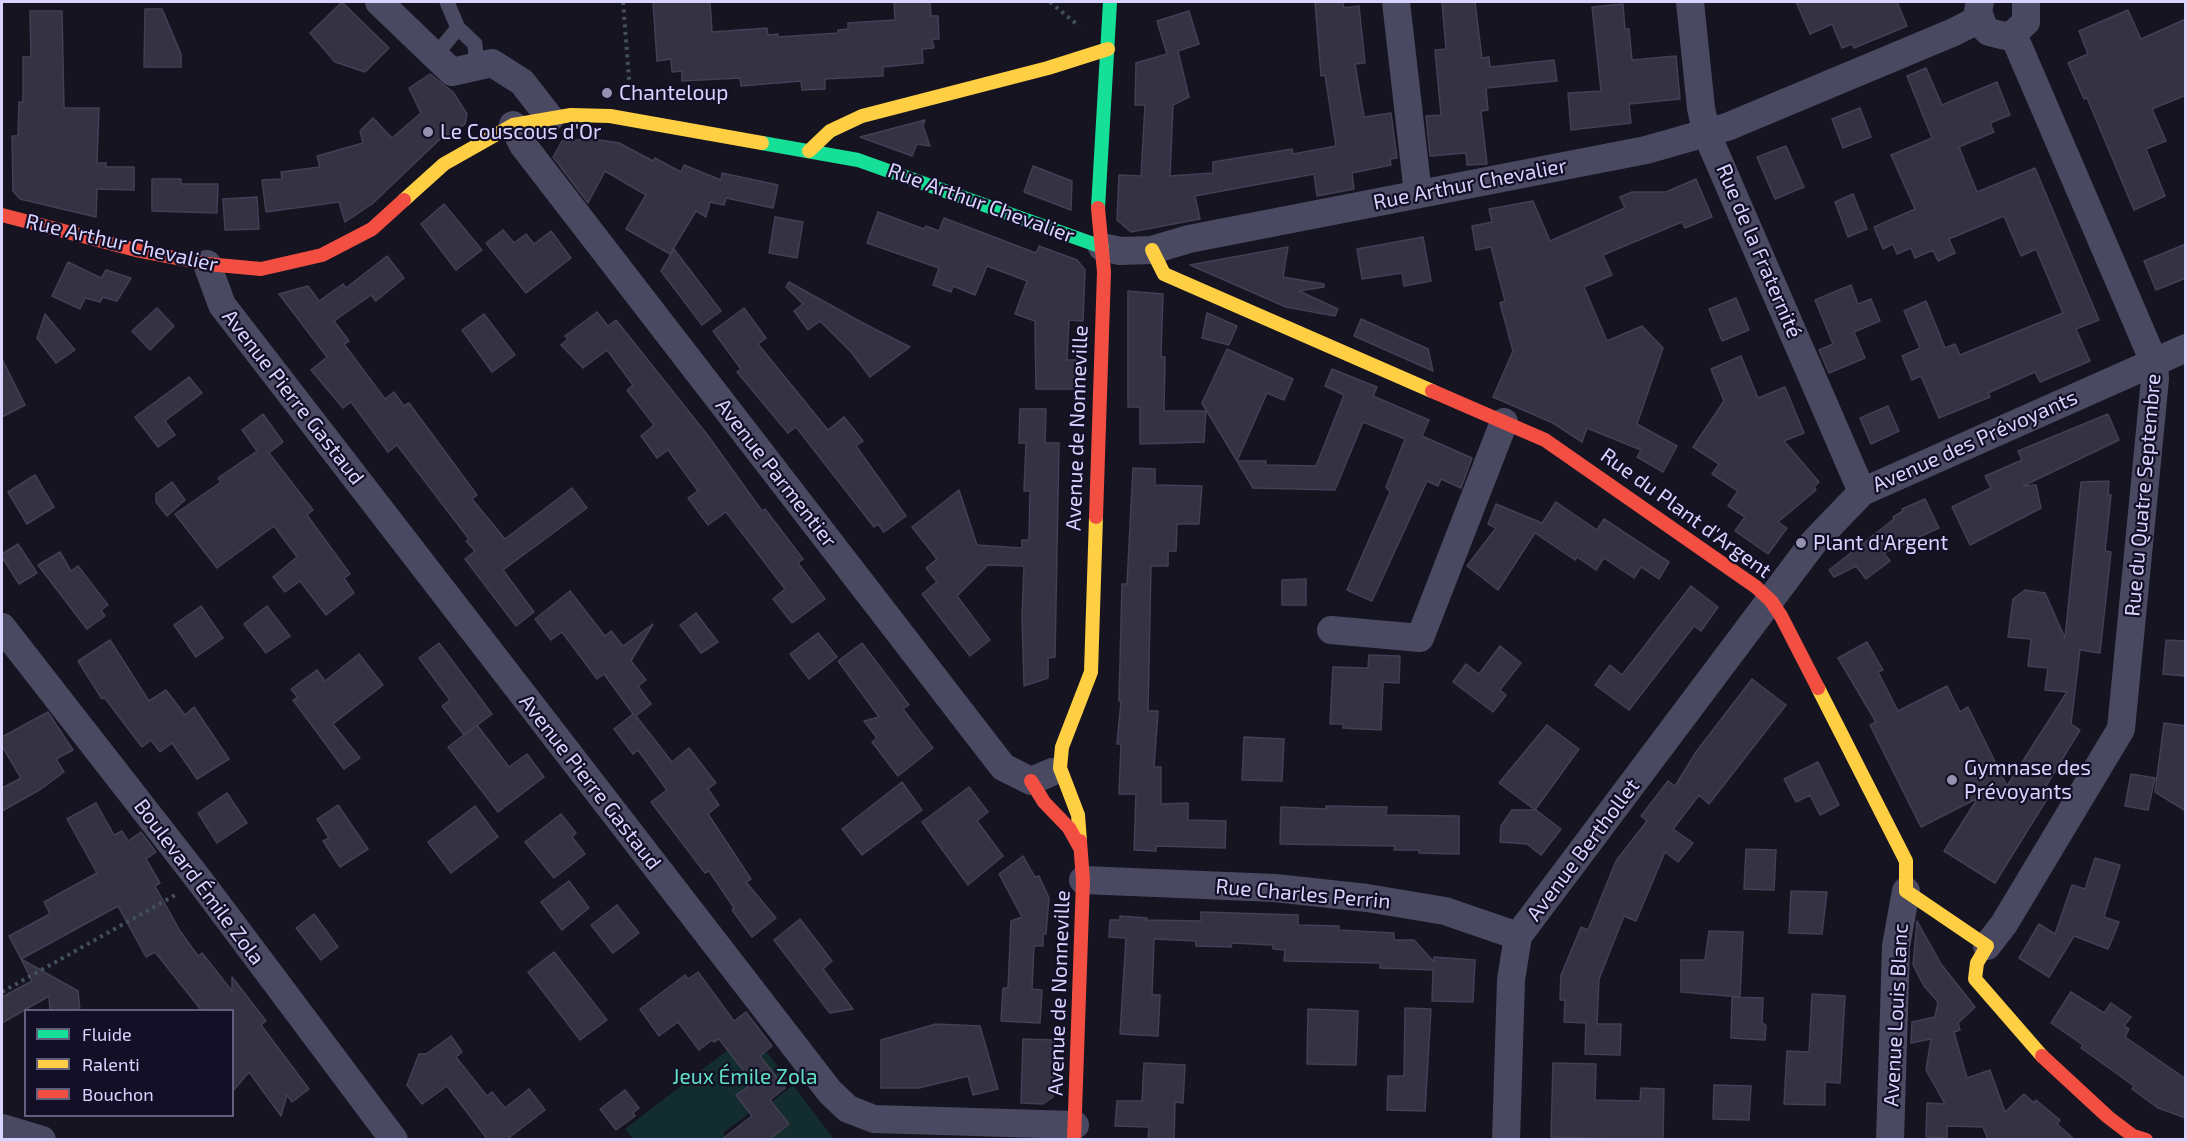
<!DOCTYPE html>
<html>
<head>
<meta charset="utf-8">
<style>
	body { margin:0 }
	#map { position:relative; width:2187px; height:1141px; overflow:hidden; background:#161421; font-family:"Exo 2",sans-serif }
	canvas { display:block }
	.frame { position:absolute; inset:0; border:3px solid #d9d4ff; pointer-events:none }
	.legend { position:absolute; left:24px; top:1009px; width:210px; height:108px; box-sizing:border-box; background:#130f26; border:2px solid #625e7d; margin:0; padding:8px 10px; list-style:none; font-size:18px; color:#d9d4ff }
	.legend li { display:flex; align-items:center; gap:12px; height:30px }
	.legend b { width:30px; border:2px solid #625e7d }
</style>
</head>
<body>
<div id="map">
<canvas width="2187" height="1141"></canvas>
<div class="frame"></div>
<ul class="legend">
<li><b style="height:8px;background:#16e098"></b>Fluide</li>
<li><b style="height:8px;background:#ffcf43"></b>Ralenti</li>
<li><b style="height:8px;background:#f24e42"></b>Bouchon</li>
</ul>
</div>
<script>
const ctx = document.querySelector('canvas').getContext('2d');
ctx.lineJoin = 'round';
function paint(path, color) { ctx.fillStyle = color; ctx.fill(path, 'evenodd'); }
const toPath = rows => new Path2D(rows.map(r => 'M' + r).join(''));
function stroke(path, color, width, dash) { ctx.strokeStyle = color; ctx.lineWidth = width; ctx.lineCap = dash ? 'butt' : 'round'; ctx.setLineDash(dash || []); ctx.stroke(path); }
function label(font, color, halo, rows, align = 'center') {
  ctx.font = font + ' "Exo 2",sans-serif'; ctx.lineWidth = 4.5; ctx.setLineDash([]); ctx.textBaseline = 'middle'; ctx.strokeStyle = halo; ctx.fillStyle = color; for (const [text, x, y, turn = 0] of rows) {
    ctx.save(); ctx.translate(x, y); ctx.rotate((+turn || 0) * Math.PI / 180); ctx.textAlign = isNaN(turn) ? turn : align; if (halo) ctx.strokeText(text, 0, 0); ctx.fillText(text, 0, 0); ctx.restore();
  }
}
const green = toPath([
	[751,1032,790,1082,723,1133,728,1139,633,1139,625,1129],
	[793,1085,834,1139,731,1140,728,1136]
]);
const building = toPath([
	[342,2,389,48,365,72,335,62,310,33,342,2],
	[653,2,710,2,712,32,767,28,768,35,778,34,778,37,838,33,838,30,848,29,848,23,895,20,894,2,930,2,931,16,938,16,939,39,932,39,934,48,922,49,923,63,883,67,883,76,825,79,825,89,802,90,801,81,741,86,740,78,682,81,682,71,672,72,671,59,657,61,653,2],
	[1315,2,1343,2,1344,8,1359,6,1365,63,1355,64,1364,117,1391,113,1397,158,1390,159,1391,165,1352,173,1354,189,1317,196,1314,174,1195,196,1200,219,1131,232,1117,220,1119,175,1141,176,1145,105,1135,105,1136,63,1167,54,1157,21,1189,11,1199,44,1178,51,1189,97,1173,105,1170,176,1213,173,1213,162,1292,149,1293,154,1336,146,1325,75,1321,76,1315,2],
	[1442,2,1475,2,1482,58,1489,57,1490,67,1554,60,1557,81,1486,88,1488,110,1481,111,1487,164,1467,165,1466,153,1430,156,1426,116,1441,115,1435,50,1446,49,1442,2],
	[1796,2,1897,2,1907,26,1854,48,1852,44,1842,48,1832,24,1810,34,1796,2],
	[1623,4,1625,29,1629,29,1632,60,1676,56,1680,99,1629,104,1631,123,1571,130,1568,93,1601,91,1592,7,1623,4],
	[145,9,162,9,181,54,181,67,144,67,145,9],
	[2128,10,2141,39,2186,19,2186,95,2152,109,2166,141,2146,149,2165,196,2134,210,2087,98,2084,99,2068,63,2088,54,2079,31,2128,10],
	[30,11,62,11,64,108,99,108,97,163,106,163,106,167,134,167,134,190,97,189,96,217,20,199,13,191,12,136,18,136,19,102,23,102,23,57,31,57,30,11],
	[1926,68,1942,105,1997,82,2010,115,1990,123,1994,132,1959,147,1977,192,2035,168,2099,320,2076,329,2090,361,2040,382,2035,372,1988,393,1990,397,1939,418,1921,376,1912,380,1902,356,1920,348,1904,311,1926,301,1945,348,1955,344,1960,355,2063,313,2036,249,2021,256,2004,216,1949,239,1955,253,1938,261,1933,250,1915,258,1911,248,1897,254,1893,244,1883,249,1874,227,1915,209,1891,155,1932,138,1907,76,1926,68],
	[430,74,453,92,467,114,465,124,439,140,372,204,345,222,339,202,266,212,262,180,282,179,281,172,320,167,317,156,363,143,360,131,373,118,392,138,421,113,409,88,430,74],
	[1860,108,1871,137,1843,148,1832,119,1860,108],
	[925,120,923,126,930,146,917,144,912,156,860,137,925,120],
	[593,139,619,143,653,161,655,158,681,172,684,165,721,180,722,173,778,185,773,208,726,198,724,205,710,202,706,217,696,211,670,254,626,229,646,195,605,171,588,203,553,157,562,141,593,139],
	[1786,146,1804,187,1775,199,1757,157,1786,146],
	[1033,166,1072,181,1071,210,1024,192,1033,166],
	[152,179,181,179,181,184,218,184,217,213,152,211,152,179],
	[1696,179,1712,217,1685,228,1682,222,1603,255,1612,275,1584,287,1607,341,1642,326,1663,348,1637,424,1677,446,1663,472,1637,457,1641,450,1587,428,1582,442,1553,423,1493,397,1513,351,1500,303,1505,301,1491,247,1476,250,1472,226,1492,222,1489,209,1533,201,1550,241,1625,208,1620,197,1632,192,1666,192,1696,179],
	[1853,194,1867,229,1848,237,1835,202,1853,194],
	[257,197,259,229,225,230,223,199,257,197],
	[444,204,482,250,456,270,421,224,444,204],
	[878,212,924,229,926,226,939,231,944,218,1036,253,1039,246,1077,260,1085,270,1083,321,1069,320,1067,360,1076,360,1075,389,1036,389,1035,321,1015,314,1027,281,987,266,975,295,953,286,951,292,933,285,939,268,867,243,878,212],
	[775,217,803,222,797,258,769,253,775,217],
	[503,230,514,243,526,234,534,244,551,231,571,258,526,293,486,243,503,230],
	[1423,237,1431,281,1404,286,1402,273,1362,279,1357,249,1423,237],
	[2186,244,2186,278,2156,290,2144,261,2186,244],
	[1288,247,1283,277,1324,284,1324,287,1299,291,1338,309,1335,316,1286,307,1190,265,1288,247],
	[674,249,721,311,702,325,661,271,674,249],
	[387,256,404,278,376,301,371,295,334,321,349,341,344,344,385,399,394,392,404,406,409,403,477,495,472,499,505,539,572,488,587,508,503,570,534,612,516,626,465,559,475,551,466,541,469,539,397,445,388,452,351,402,343,408,311,370,327,357,279,294,308,286,319,301,343,284,346,288,387,256],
	[68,262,101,278,106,270,131,278,117,301,103,297,100,302,85,298,80,309,52,296,68,262],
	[789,282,861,322,910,347,870,377,851,352,820,321,808,330,794,311,803,304,786,287,789,282],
	[1851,285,1858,304,1871,299,1880,321,1854,332,1865,358,1829,373,1819,350,1833,344,1815,300,1851,285],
	[1128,291,1163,294,1161,357,1165,357,1164,411,1206,411,1204,442,1140,444,1140,407,1128,407,1128,291],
	[1736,298,1749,330,1722,341,1709,309,1736,298],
	[157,308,174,326,150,350,132,331,157,308],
	[744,308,766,338,758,344,828,430,844,417,863,441,856,446,906,516,884,532,878,524,874,527,796,427,788,433,737,372,741,369,713,331,744,308],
	[597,312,608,326,616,320,709,437,762,511,765,509,803,559,798,563,825,599,792,623,773,599,785,589,726,512,708,525,688,498,698,491,668,450,657,458,641,436,654,425,627,390,633,385,607,350,583,368,561,345,568,339,565,336,597,312],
	[1207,313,1237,326,1229,345,1202,338,1207,313],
	[45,314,75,350,56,363,37,338,45,314],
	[484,314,515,355,492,372,462,330,484,314],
	[1361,319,1428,349,1433,371,1354,336,1361,319],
	[1227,349,1293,379,1284,400,1267,393,1237,461,1202,403,1227,349],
	[1741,356,1758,398,1785,387,1804,433,1784,441,1819,482,1814,487,1816,490,1778,522,1787,528,1768,554,1735,531,1745,517,1728,506,1738,491,1712,474,1719,464,1693,447,1724,401,1711,369,1741,356],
	[2,359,25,405,2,417,2,359],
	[1332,369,1377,387,1373,396,1429,420,1422,436,1472,458,1461,488,1441,479,1438,486,1427,481,1372,601,1347,590,1390,492,1386,487,1405,439,1363,422,1335,490,1253,488,1237,461,1266,461,1266,465,1316,466,1344,395,1325,386,1332,369],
	[189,377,202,393,165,421,175,435,158,447,135,417,189,377],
	[1888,406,1899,431,1871,444,1860,418,1888,406],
	[1020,409,1046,409,1045,443,1059,443,1055,657,1048,658,1048,678,1024,686,1022,615,1024,566,988,565,957,596,990,640,970,656,922,594,937,582,926,568,937,559,912,527,959,490,977,545,1022,548,1022,540,1029,540,1030,491,1024,491,1026,443,1019,443,1020,409],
	[263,414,283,442,269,453,313,510,307,515,350,574,344,578,354,593,326,615,300,581,285,592,273,577,297,557,274,526,217,568,175,514,221,482,218,478,257,451,242,430,263,414],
	[2108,414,2119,440,2023,486,2036,485,2041,508,1970,545,1952,507,1991,488,1985,476,2022,460,2018,451,2108,414],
	[1133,468,1155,469,1155,485,1202,486,1199,524,1177,524,1176,551,1168,551,1168,566,1151,566,1148,711,1158,711,1154,767,1161,767,1161,804,1188,803,1188,820,1226,821,1225,848,1156,846,1156,851,1134,850,1136,794,1119,794,1121,744,1117,744,1121,701,1119,701,1122,584,1127,584,1133,468],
	[35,475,54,507,27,524,8,492,35,475],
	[2109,481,2108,495,2111,495,2105,551,2111,552,2100,653,2080,650,2071,724,2080,730,2046,786,2052,791,1995,883,1944,851,1978,798,1921,827,1870,725,1876,722,1838,658,1867,642,1883,670,1878,672,1898,711,1947,686,1960,712,1968,707,2007,786,2067,692,2045,690,2048,668,2028,666,2031,639,2008,637,2013,599,2025,590,2045,593,2065,638,2081,482,2109,481],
	[172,482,185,500,167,516,156,502,156,494,172,482],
	[1925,499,1939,528,1884,553,1890,561,1866,579,1856,566,1834,577,1829,570,1894,519,1893,517,1903,511,1902,509,1925,499],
	[1556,502,1597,530,1604,519,1669,562,1659,579,1641,567,1634,578,1604,558,1596,570,1577,557,1575,560,1535,533,1498,590,1467,566,1496,528,1488,524,1496,504,1542,523,1556,502],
	[18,544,37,573,19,584,2,557,2,554,18,544],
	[60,552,71,571,78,566,108,605,101,610,105,616,87,629,38,565,60,552],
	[1306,579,1306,605,1282,605,1282,580,1306,579],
	[1691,586,1718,607,1701,631,1694,626,1629,710,1595,685,1610,665,1622,675,1691,586],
	[570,591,605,636,611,631,623,646,653,624,631,661,646,680,638,686,651,704,636,716,672,762,689,748,716,783,708,789,719,805,708,814,751,879,746,882,776,918,752,937,732,910,734,908,709,871,705,873,651,802,667,790,638,750,633,754,614,729,633,714,604,674,597,679,562,632,551,640,535,619,570,591],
	[201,606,223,638,196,657,174,625,201,606],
	[267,606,290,636,266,653,244,624,267,606],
	[696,613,718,642,701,653,680,625,696,613],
	[818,633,837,657,809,679,790,654,818,633],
	[110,640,149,701,166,690,185,715,194,707,229,759,197,779,172,743,160,752,151,740,142,747,104,697,102,699,78,661,110,640],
	[2166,640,2186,641,2186,676,2163,674,2166,640],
	[439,643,492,714,464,735,442,706,450,700,419,658,439,643],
	[862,643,909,705,903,709,933,748,898,776,872,742,877,738,864,721,879,717,838,661,862,643],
	[1500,646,1521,663,1500,690,1506,695,1493,712,1453,682,1466,664,1479,674,1500,646],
	[359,654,383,685,333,724,360,758,344,769,293,700,298,698,291,689,317,670,325,681,359,654],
	[1369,655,1400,656,1399,683,1383,682,1381,730,1343,728,1343,724,1330,724,1333,667,1368,668,1369,655],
	[1752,679,1786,705,1709,804,1699,795,1673,829,1693,843,1678,862,1665,852,1636,921,1624,916,1599,979,1597,1024,1621,1024,1620,1055,1585,1054,1586,1023,1564,1022,1565,1000,1560,1000,1561,975,1581,927,1588,930,1616,861,1647,821,1641,816,1668,781,1675,786,1696,752,1752,679],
	[48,712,73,750,56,759,64,772,41,789,2,811,2,788,21,778,2,746,2,737,48,712],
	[2164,723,2186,726,2186,811,2155,792,2164,723],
	[477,725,509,767,527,754,544,777,498,812,448,747,477,725],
	[1547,725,1579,749,1535,810,1499,783,1547,725],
	[1244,737,1284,739,1282,781,1242,780,1244,737],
	[1818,762,1839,805,1820,815,1810,795,1796,802,1784,779,1818,762],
	[2131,774,2155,778,2148,810,2125,806,2131,774],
	[902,782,922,810,862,855,842,829,902,782],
	[969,787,988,812,977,821,1003,856,968,885,922,822,969,787],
	[227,793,247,823,217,843,198,813,227,793],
	[96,803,114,835,122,831,128,841,141,832,156,852,146,859,160,883,155,886,180,931,198,956,202,953,232,991,232,977,266,1021,261,1025,309,1089,292,1102,287,1095,281,1116,249,1072,232,1092,232,1011,202,1011,155,952,146,957,118,906,21,959,9,936,50,914,44,902,97,873,67,819,96,803],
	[338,805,368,849,340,867,323,841,329,838,317,819,338,805],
	[475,806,498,837,451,873,428,842,475,806],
	[1326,806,1387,807,1386,815,1459,816,1459,854,1419,853,1419,850,1394,850,1395,846,1280,844,1281,807,1326,809,1326,806],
	[1512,810,1536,810,1561,829,1541,855,1527,844,1500,842,1501,826,1512,810],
	[561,814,576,833,572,837,585,854,554,878,525,842,561,814],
	[1746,849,1776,850,1774,890,1744,889,1746,849],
	[1023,856,1035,877,1039,876,1049,898,1046,934,1043,934,1043,946,1034,946,1032,989,1042,990,1040,1023,1001,1021,1003,988,1008,988,1011,921,1022,917,999,874,1023,856],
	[2095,858,2120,865,2104,917,2119,922,2114,935,2108,949,2074,936,2049,977,2019,958,2039,924,2055,934,2072,885,2085,889,2095,858],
	[569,881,589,908,562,930,541,902,569,881],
	[1791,891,1827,892,1822,934,1789,933,1791,891],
	[617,905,639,933,613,953,591,925,617,905],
	[1201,912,1298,915,1298,925,1339,926,1339,930,1394,933,1394,940,1414,940,1434,962,1434,957,1475,960,1473,1002,1432,1001,1433,970,1380,968,1380,963,1284,961,1285,950,1273,949,1273,945,1232,943,1231,947,1196,946,1196,941,1154,939,1152,995,1160,995,1158,1036,1120,1034,1126,938,1109,937,1110,920,1120,920,1120,916,1147,918,1146,920,1201,921,1201,912],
	[314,914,338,947,321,960,296,928,314,914],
	[800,919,832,961,823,969,853,1009,830,1013,774,940,800,919],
	[1917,921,1941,964,1975,1007,1958,1023,1960,1030,1954,1032,1967,1078,1990,1070,2005,1112,2024,1094,2034,1103,2036,1100,2060,1120,2057,1124,2075,1140,1988,1140,1983,1127,1947,1126,1947,1138,1926,1137,1927,1103,1945,1104,1926,1070,1931,1039,1911,1043,1912,1022,1935,1017,1938,1002,1924,986,1913,965,1917,921],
	[1709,931,1743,932,1740,997,1681,992,1681,960,1705,960,1709,931],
	[554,952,607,1020,580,1040,528,972,554,952],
	[21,959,78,991,80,1011,50,1011,49,996,2,1023,2,997,32,981,21,959],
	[698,972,734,1021,746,1012,772,1046,760,1056,785,1088,770,1100,789,1124,769,1140,721,1140,752,1116,736,1095,753,1083,719,1039,714,1042,712,1040,699,1050,678,1022,659,1036,640,1009,685,975,688,979,698,972],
	[2071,992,2104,1013,2111,1003,2131,1017,2124,1026,2129,1029,2125,1037,2186,1079,2186,1118,2158,1108,2132,1089,2134,1086,2081,1048,2083,1045,2051,1023,2071,992],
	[1812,994,1845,996,1840,1083,1825,1082,1825,1105,1784,1104,1787,1051,1809,1052,1812,994],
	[1732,997,1763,998,1762,1022,1766,1026,1765,1040,1731,1038,1732,997],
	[1405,1008,1431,1009,1425,1111,1387,1110,1388,1076,1404,1076,1405,1008],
	[1308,1009,1358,1011,1356,1065,1307,1064,1308,1009],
	[936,1024,980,1026,998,1089,973,1095,968,1076,919,1088,881,1088,881,1040,936,1024],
	[451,1036,462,1052,456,1057,487,1096,492,1092,505,1108,529,1089,545,1110,506,1140,488,1140,447,1086,422,1104,407,1085,419,1054,426,1054,451,1036],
	[1023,1039,1054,1040,1053,1097,1043,1104,1021,1103,1023,1039],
	[1144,1063,1185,1065,1183,1103,1175,1102,1174,1140,1148,1139,1149,1127,1115,1126,1117,1101,1142,1101,1144,1063],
	[1553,1063,1596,1064,1595,1100,1640,1101,1641,1088,1664,1089,1663,1140,1551,1137,1553,1063],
	[1714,1085,1751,1086,1749,1120,1713,1119,1714,1085],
	[625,1090,639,1108,633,1113,635,1116,616,1130,600,1109,625,1090]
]);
const path = toPath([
	[623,2,630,91],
	[1050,2,1079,26],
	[2,992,177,894]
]);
const lane = toPath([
	[458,28,475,44,476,57,466,69],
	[434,57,458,28,447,2]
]);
const street = toPath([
	[379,2,452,72,492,63,522,82,550,118],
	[1396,2,1418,194],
	[1690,2,1701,108,1706,132,1862,492],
	[1980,2,1978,11,1983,26,1989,32,2005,36,2013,34,2026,22,2026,2],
	[513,125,523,145,1003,767,1031,781,1052,772],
	[1102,247,1120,251,1152,250,1189,239,1646,150,1727,127,1954,32,1979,19],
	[207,264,222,305,830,1092,848,1109,874,1119,1075,1125],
	[2,627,200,881,394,1140],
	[1331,630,1420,638,1504,422],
	[1083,880,1275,888,1367,898,1445,911,1518,936],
	[1987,946,2004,924,2121,729,2155,379,2154,362,2013,34],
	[2,1128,42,1140],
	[1506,1140,1511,980,1518,936,1813,543,1862,492,2186,348],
	[1890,1140,1896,946,1906,891]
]);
const fast = toPath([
	[762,143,858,160,1102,247],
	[1098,208,1110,2]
]);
const slow = toPath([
	[809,151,830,131,862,116,1048,68,1108,49],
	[404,200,444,164,513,125,571,115,610,116,762,143],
	[1152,250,1164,274,1432,391],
	[1818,688,1906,861,1906,891,1987,946,1977,963,1975,979,2042,1056],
	[1080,841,1078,815,1060,768,1062,747,1091,672,1096,517]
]);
const jam = toPath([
	[2,215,140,251,207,264,261,269,322,255,372,229,404,200],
	[1432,391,1545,440,1756,587,1771,601,1781,616,1818,688],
	[1096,517,1104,272,1098,208],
	[1031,781,1044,802,1069,828,1079,846],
	[2042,1056,2108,1117,2133,1136,2146,1140],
	[1074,1140,1083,880,1080,841]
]);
const markers = [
	[607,93,6,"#9591b1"],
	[428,132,6,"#9591b1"],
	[1801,543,6,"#9591b1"],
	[1952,780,6,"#9591b1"]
];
const poiNames = [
	["Chanteloup",619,93],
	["Le Couscous d'Or",440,132],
	["Plant d'Argent",1813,543],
	["Gymnase des",1964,768],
	["Prévoyants",1964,792]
];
const streetNames = [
	["Rue Arthur Chevalier",1470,184,-11],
	["Rue Arthur Chevalier",981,203,20],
	["Rue Arthur Chevalier",122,243,13],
	["Rue de la Fraternité",1759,251,67],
	["Avenue Pierre Gastaud",293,397,52],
	["Avenue de Nonneville",1077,428,-88],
	["Avenue des Prévoyants",1975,441,-24],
	["Avenue Parmentier",776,473,52],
	["Rue du Quatre Septembre",2143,495,-85],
	["Rue du Plant d'Argent",1686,513,36],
	["Avenue Pierre Gastaud",590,782,52],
	["Avenue Berthollet",1583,850,-53],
	["Boulevard Émile Zola",199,882,53],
	["Rue Charles Perrin",1303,894,5],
	["Avenue de Nonneville",1059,993,-88],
	["Avenue Louis Blanc",1896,1015,-87]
];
const parkNames = [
	["Jeux Émile Zola",745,1077]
];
paint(green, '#132c2d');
paint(building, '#343243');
stroke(building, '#433f54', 1.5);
stroke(path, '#44505f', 4, [3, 4.5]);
stroke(lane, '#4a4962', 15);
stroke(street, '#4a4962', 28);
stroke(fast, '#16e098', 14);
stroke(slow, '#ffcf43', 14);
stroke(jam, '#f24e42', 14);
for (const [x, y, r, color] of markers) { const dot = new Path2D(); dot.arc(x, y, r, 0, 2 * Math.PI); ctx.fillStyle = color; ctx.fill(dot); stroke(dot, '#130f26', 2); }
label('21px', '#d9d4ff', '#130f26', poiNames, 'left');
label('21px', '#d9d4ff', '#130f26', streetNames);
label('21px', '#5fe0c0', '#130f26', parkNames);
</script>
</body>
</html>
